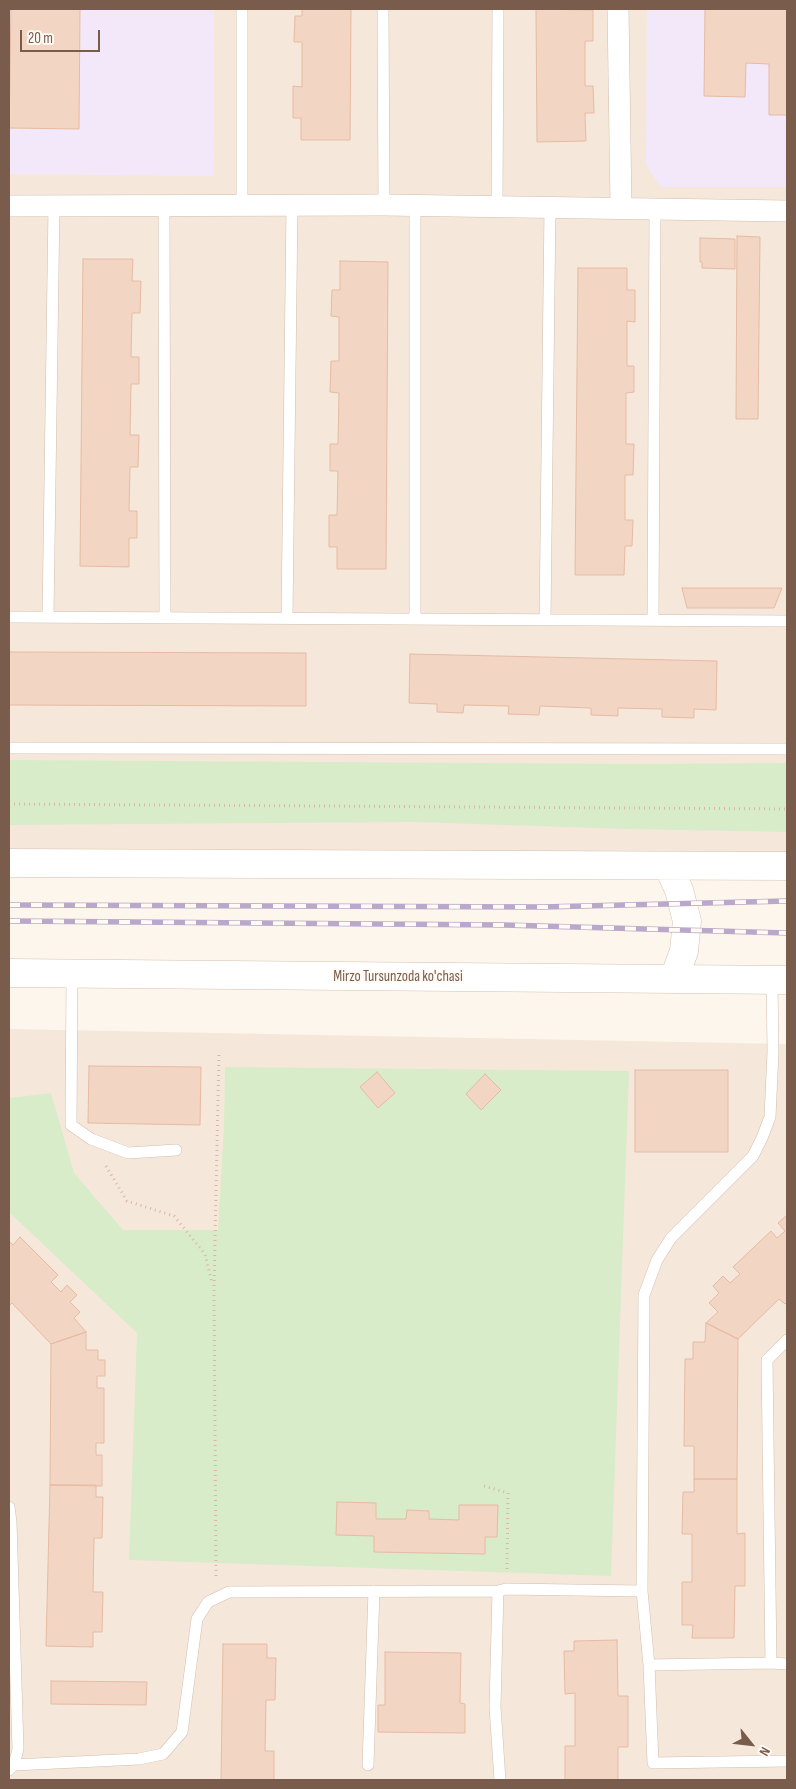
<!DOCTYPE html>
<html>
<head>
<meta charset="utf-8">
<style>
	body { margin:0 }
	#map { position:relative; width:796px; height:1789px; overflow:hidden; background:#fdf6ec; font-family:"Sofia Sans Condensed",sans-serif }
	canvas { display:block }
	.frame { position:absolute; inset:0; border:10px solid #7a5c4d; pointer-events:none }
	.north { position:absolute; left:726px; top:1719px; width:50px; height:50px; -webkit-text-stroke:4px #fffaf3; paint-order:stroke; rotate:119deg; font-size:14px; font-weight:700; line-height:20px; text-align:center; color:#7a5c4d }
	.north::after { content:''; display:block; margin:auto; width:18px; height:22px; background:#7a5c4d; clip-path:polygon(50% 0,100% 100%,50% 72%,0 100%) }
	.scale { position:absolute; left:20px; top:30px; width:80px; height:22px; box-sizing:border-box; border:2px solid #7a5c4d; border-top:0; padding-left:6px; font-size:15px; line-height:18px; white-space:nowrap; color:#7a5c4d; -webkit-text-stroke:4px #fffaf3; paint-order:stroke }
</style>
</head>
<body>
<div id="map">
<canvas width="796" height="1789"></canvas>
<div class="frame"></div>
<div class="north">N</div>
<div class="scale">20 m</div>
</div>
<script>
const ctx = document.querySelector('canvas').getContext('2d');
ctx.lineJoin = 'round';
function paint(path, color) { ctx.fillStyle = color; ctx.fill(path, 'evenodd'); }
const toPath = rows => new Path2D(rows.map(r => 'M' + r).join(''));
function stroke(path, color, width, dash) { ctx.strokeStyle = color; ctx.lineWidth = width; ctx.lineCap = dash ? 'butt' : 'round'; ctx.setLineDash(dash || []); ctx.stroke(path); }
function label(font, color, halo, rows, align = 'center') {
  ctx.font = font + ' "Sofia Sans Condensed",sans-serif'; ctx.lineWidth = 4; ctx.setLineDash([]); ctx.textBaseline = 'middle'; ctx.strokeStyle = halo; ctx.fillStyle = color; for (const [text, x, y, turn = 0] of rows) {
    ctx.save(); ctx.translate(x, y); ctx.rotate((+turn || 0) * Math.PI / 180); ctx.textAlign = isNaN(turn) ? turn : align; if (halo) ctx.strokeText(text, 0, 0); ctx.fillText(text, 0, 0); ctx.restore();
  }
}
const residential = toPath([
	[9,9,787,9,787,866,9,863],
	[9,1029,787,1044,787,1780,9,1780]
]);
const education = toPath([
	[9,9,214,9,213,176,9,174],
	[647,9,787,9,787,187,660,187,646,164]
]);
const green = toPath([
	[9,760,640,764,787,763,787,832,627,829,414,822,9,825],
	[225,1067,629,1071,611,1576,129,1560,137,1333,9,1212,9,1098,51,1093,74,1173,123,1230,218,1230,224,1125]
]);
const building = toPath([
	[11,9,80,9,79,129,9,128,11,9],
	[302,9,351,9,350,140,301,140,301,118,293,118,293,86,302,87,302,42,294,42,295,16,302,16,302,9],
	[536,9,593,10,593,41,585,41,585,86,593,86,594,113,585,113,586,141,537,142,536,9],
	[705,9,787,9,787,115,769,115,769,64,746,63,745,97,704,96,705,9],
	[737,236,760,237,758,419,736,419,737,236],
	[700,238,735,239,735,269,702,268,702,262,700,262,700,238],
	[83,259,133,259,132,281,141,281,140,313,132,313,131,357,139,357,139,384,131,384,130,435,139,435,138,467,130,467,129,511,137,511,137,538,129,538,129,567,80,566,83,259],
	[340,261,388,262,386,569,337,569,337,547,329,547,329,515,337,515,338,471,330,471,330,444,338,444,339,393,330,392,331,361,339,361,339,317,331,316,332,290,340,290,340,261],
	[578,268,627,268,627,290,635,290,635,322,627,321,627,366,634,366,634,392,626,393,626,444,634,444,633,475,625,475,625,520,633,520,632,546,625,546,624,575,575,575,578,268],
	[682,588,782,588,774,608,687,608,682,588],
	[9,652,306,653,306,706,9,705,9,652],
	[410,654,717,661,716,710,694,709,694,718,662,717,662,709,618,708,618,716,591,715,591,708,540,706,539,715,508,714,509,706,464,705,463,713,437,712,437,704,409,703,410,654],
	[89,1066,201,1067,200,1125,88,1123,89,1066],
	[635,1070,728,1070,728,1152,635,1152,635,1070],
	[377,1072,395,1093,378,1108,360,1087,377,1072],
	[485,1074,501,1090,481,1110,466,1094,485,1074],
	[787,1215,787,1302,785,1304,779,1299,738,1339,706,1323,718,1312,709,1303,719,1293,713,1286,723,1276,730,1283,740,1274,733,1267,771,1231,777,1238,785,1231,778,1223,787,1215],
	[20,1237,58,1275,51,1282,61,1292,67,1285,77,1295,70,1302,80,1312,74,1318,86,1332,51,1344,12,1303,9,1306,9,1241,13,1245,20,1237],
	[706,1323,738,1339,737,1479,694,1479,694,1446,684,1446,685,1359,693,1359,693,1342,705,1342,706,1323],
	[86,1332,86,1350,98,1350,98,1360,105,1360,105,1376,97,1376,97,1388,104,1388,104,1443,96,1443,96,1455,102,1455,102,1486,50,1485,51,1344,86,1332],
	[694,1479,737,1479,737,1534,745,1533,745,1586,735,1586,734,1638,692,1638,693,1625,682,1625,682,1582,692,1582,692,1534,682,1534,683,1492,694,1492,694,1479],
	[50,1485,96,1485,96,1497,103,1497,102,1538,94,1538,93,1592,103,1592,102,1632,93,1632,93,1647,46,1646,50,1485],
	[337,1502,376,1503,376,1519,406,1519,407,1510,429,1511,429,1519,459,1520,459,1505,498,1505,497,1537,485,1537,485,1554,374,1552,374,1536,336,1535,337,1502],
	[617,1640,618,1696,628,1696,628,1747,618,1747,618,1780,565,1780,565,1746,575,1746,575,1693,565,1694,564,1651,574,1651,574,1641,617,1640],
	[223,1644,267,1644,267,1658,276,1658,275,1700,266,1700,265,1751,274,1751,274,1780,221,1780,223,1644],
	[385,1652,461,1653,460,1703,465,1704,465,1733,378,1732,378,1705,385,1705,385,1652],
	[51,1681,147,1682,146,1705,51,1704,51,1681]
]);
const path = toPath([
	[9,804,787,809],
	[106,1166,127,1201,174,1216,205,1254,212,1283],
	[484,1486,508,1493,507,1571],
	[216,1576,214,1287,219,1052]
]);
const service = toPath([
	[242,9,242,205],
	[383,9,384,205],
	[164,206,165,617],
	[497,206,498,9],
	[9,617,787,621],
	[48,617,54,206],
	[287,617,292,206],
	[415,619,415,205],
	[545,619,550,207],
	[653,620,655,208],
	[9,748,787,749],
	[72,974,71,1125,91,1139,128,1153,176,1150],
	[772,980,773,1052,770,1117,762,1138,753,1156,671,1238,657,1260,644,1295,642,1591,649,1665,653,1763,787,1761],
	[9,1507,11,1522,18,1749,14,1765,9,1770],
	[498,1591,495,1707,500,1780],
	[771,1663,787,1664],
	[649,1665,771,1663,767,1360,787,1340],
	[14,1765,139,1759,163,1754,182,1732,197,1619,208,1602,229,1592,498,1591,506,1589,642,1591],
	[368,1765,374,1591]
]);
const minor = toPath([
	[618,9,621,208],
	[9,206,384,205,787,211]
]);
const secondary = toPath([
	[9,863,787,866],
	[668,866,679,890,687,921,684,951,674,979],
	[9,973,787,980]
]);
const rail = toPath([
	[9,905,543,907,787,901],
	[9,921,504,925,787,933]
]);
const streetNames = [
	["Mirzo Tursunzoda ko'chasi",398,977]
];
paint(residential, '#f5e8da');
paint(education, '#f3e8fa');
paint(green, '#d8ecc9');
paint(building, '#f3d5c3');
stroke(building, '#e6bba3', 1);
stroke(service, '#d1beb0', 12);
stroke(minor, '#d1beb0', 22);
stroke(secondary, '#d6c0b0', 29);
stroke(path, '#d9b8a5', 3, [1, 4]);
stroke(service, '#fff', 11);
stroke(minor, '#fff', 21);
stroke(secondary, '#fff', 28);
stroke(rail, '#b9a8c9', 5.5);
stroke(rail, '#fffaf3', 4, [11]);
label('15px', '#7a5c4d', '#fffaf3', streetNames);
</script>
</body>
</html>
